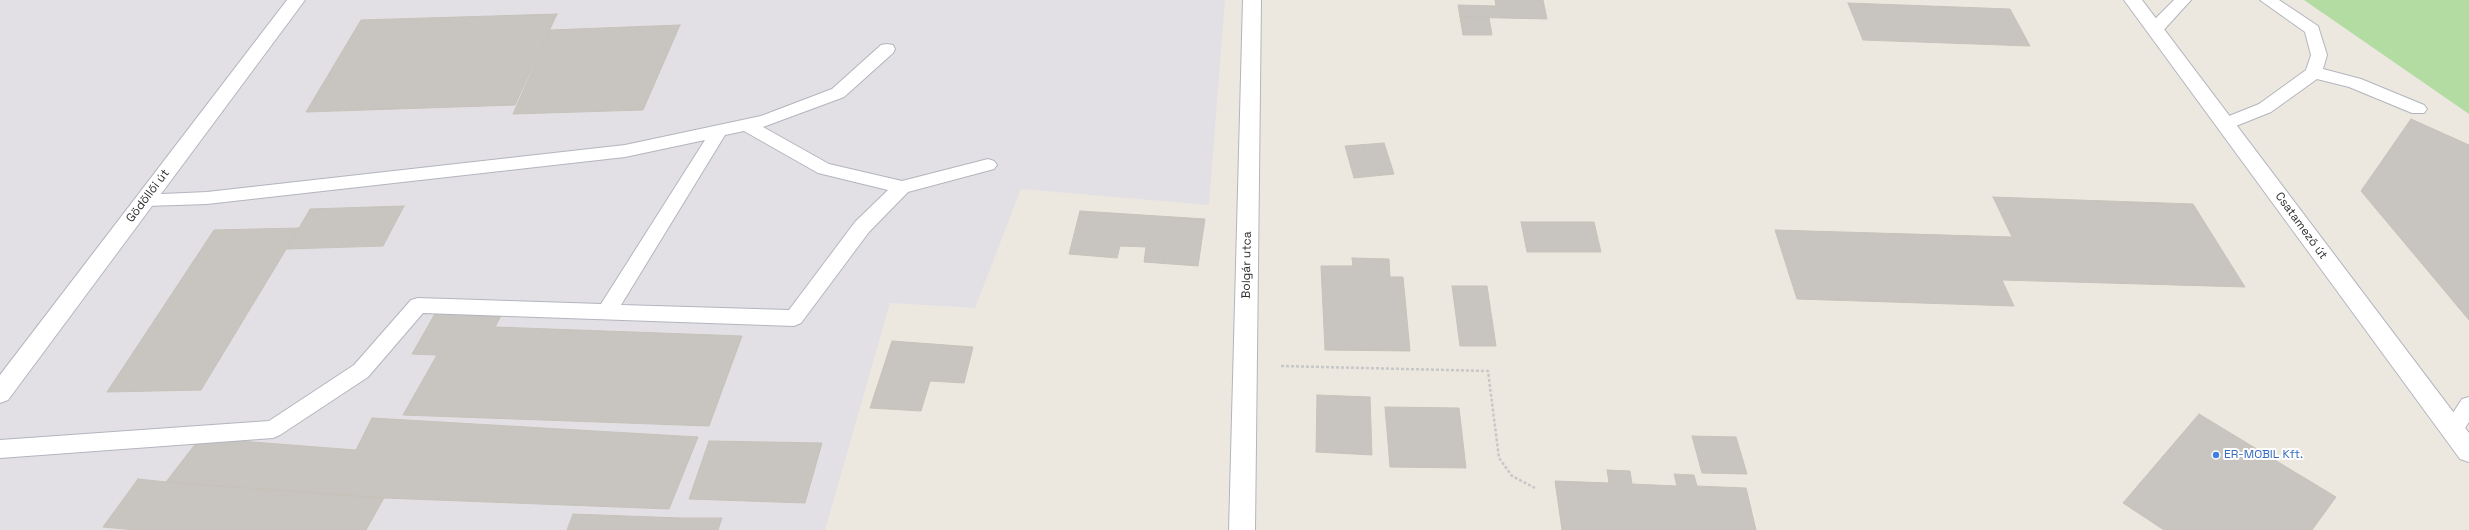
<!DOCTYPE html>
<html>
<head>
<meta charset="utf-8">
<style>
	body { margin:0 }
	canvas { display:block; background:#ece8e0 }
</style>
</head>
<body>
<canvas width="2469" height="530"></canvas>
<script>
const ctx = document.querySelector('canvas').getContext('2d');
ctx.lineJoin = 'round';
function paint(path, color) { ctx.fillStyle = color; ctx.fill(path, 'evenodd'); }
const toPath = rows => new Path2D(rows.map(r => 'M' + r).join(''));
function stroke(path, color, width, dash) { ctx.strokeStyle = color; ctx.lineWidth = width; ctx.lineCap = dash ? 'butt' : 'round'; ctx.setLineDash(dash || []); ctx.stroke(path); }
function label(font, color, halo, rows, align = 'center') {
  ctx.font = font + ' "Space Grotesk",sans-serif'; ctx.lineWidth = 4; ctx.setLineDash([]); ctx.textBaseline = 'middle'; ctx.strokeStyle = halo; ctx.fillStyle = color; for (const [text, x, y, turn = 0] of rows) {
    ctx.save(); ctx.translate(x, y); ctx.rotate((+turn || 0) * Math.PI / 180); ctx.textAlign = isNaN(turn) ? turn : align; if (halo) ctx.strokeText(text, 0, 0); ctx.fillText(text, 0, 0); ctx.restore();
  }
}
const industrial = toPath([
	[0,0,1225,0,1209,205,1021,189,975,308,890,303,825,530,0,530]
]);
const green = toPath([
	[2304,0,2469,0,2469,114]
]);
const building = toPath([
	[1495,0,1543,0,1547,19,1460,17,1458,5,1496,6,1495,0],
	[1848,3,2010,9,2030,46,1863,40,1848,3],
	[557,14,515,105,306,112,361,20,557,14],
	[1460,17,1489,18,1492,35,1463,35,1460,17],
	[680,25,643,110,513,114,550,30,680,25],
	[2411,119,2469,145,2469,320,2361,191,2411,119],
	[1384,143,1394,174,1354,178,1345,146,1384,143],
	[1993,197,2193,204,2245,287,2002,280,2014,306,1797,299,1775,230,2012,237,1993,197],
	[404,206,383,246,287,249,310,209,404,206],
	[1080,211,1205,219,1198,266,1144,262,1146,247,1120,246,1117,258,1069,254,1080,211],
	[1521,222,1594,222,1601,252,1527,252,1521,222],
	[299,228,201,390,107,392,214,230,299,228],
	[1352,258,1389,259,1390,277,1403,277,1410,351,1325,350,1321,266,1353,266,1352,258],
	[1452,286,1487,286,1496,346,1460,346,1452,286],
	[436,312,502,314,495,327,742,336,709,426,403,415,437,355,412,354,436,312],
	[892,341,973,347,964,383,930,381,921,411,870,408,892,341],
	[1317,395,1370,397,1372,455,1316,452,1317,395],
	[1385,407,1459,408,1466,468,1390,467,1385,407],
	[2199,414,2336,497,2312,530,2164,530,2123,503,2199,414],
	[372,418,698,437,669,509,384,498,166,482,200,438,356,450,372,418],
	[1692,436,1736,437,1747,474,1702,473,1692,436],
	[709,441,822,443,805,503,689,499,709,441],
	[1607,470,1630,471,1632,484,1677,486,1674,474,1694,475,1697,486,1746,488,1756,530,1562,530,1555,481,1609,483,1607,470],
	[138,479,166,482,384,498,366,530,136,530,103,527,138,479],
	[573,514,681,518,722,518,718,530,567,530,573,514]
]);
const path = toPath([
	[1281,366,1488,371,1499,458,1512,476,1535,488]
]);
const service = toPath([
	[2174,0,2191,0,2161,33,2149,33,2147,29,2149,25,2174,0],
	[2260,0,2279,0,2318,26,2327,55,2323,69,2361,79,2424,105,2427,109,2424,113,2412,113,2349,87,2317,79,2271,112,2231,128,2219,128,2216,124,2219,120,2259,104,2306,70,2311,55,2305,32,2260,0],
	[887,44,893,45,895,49,893,53,844,97,763,127,829,164,902,181,988,159,994,161,997,165,994,169,908,192,869,232,801,323,794,326,423,313,368,377,280,435,273,438,0,458,0,440,269,421,354,365,411,300,418,298,601,304,705,140,625,157,207,204,146,206,140,205,137,200,140,195,207,192,625,145,761,116,832,89,881,45,887,44],
	[744,131,818,173,888,190,855,222,789,310,621,305,725,135,744,131],
	[2469,397,2469,422,2459,437,2452,440,2445,437,2441,431,2445,425,2462,399,2469,397]
]);
const minor = toPath([
	[1243,0,1261,0,1255,530,1229,530,1243,0],
	[2124,0,2142,0,2469,433,2469,462,2460,459,2124,0]
]);
const secondary = toPath([
	[287,0,305,0,8,400,0,403,0,375,287,0]
]);
const markers = [
	[2216,455,4,"#3f7fe0"]
];
const streetNames = [
	["Gödöllői út",148,196,-53],
	["Csatamező út",2301,226,54],
	["Bolgár utca",1247,265,-89]
];
const shopNames = [
	["ER-MOBIL Kft.",2224,455]
];
paint(industrial, '#e2e0e5');
paint(green, '#b3dca3');
paint(building, '#c8c4bf');
stroke(building, '#c7c3ba', 1);
stroke(service, '#b3b5be', 2);
stroke(minor, '#b3b5be', 2);
stroke(secondary, '#b3b5be', 2);
stroke(path, '#c8c8c8', 2.5, [3, 2]);
paint(service, '#fff');
paint(minor, '#fff');
paint(secondary, '#fff');
for (const [x, y, r, color] of markers) { const dot = new Path2D(); dot.arc(x, y, r, 0, 2 * Math.PI); ctx.fillStyle = color; ctx.fill(dot); stroke(dot, '#fff', 1.5); }
label('12px', '#2c2c2c', '#fff', streetNames);
label('12px', '#366cbe', '#fff', shopNames, 'left');
</script>
</body>
</html>
